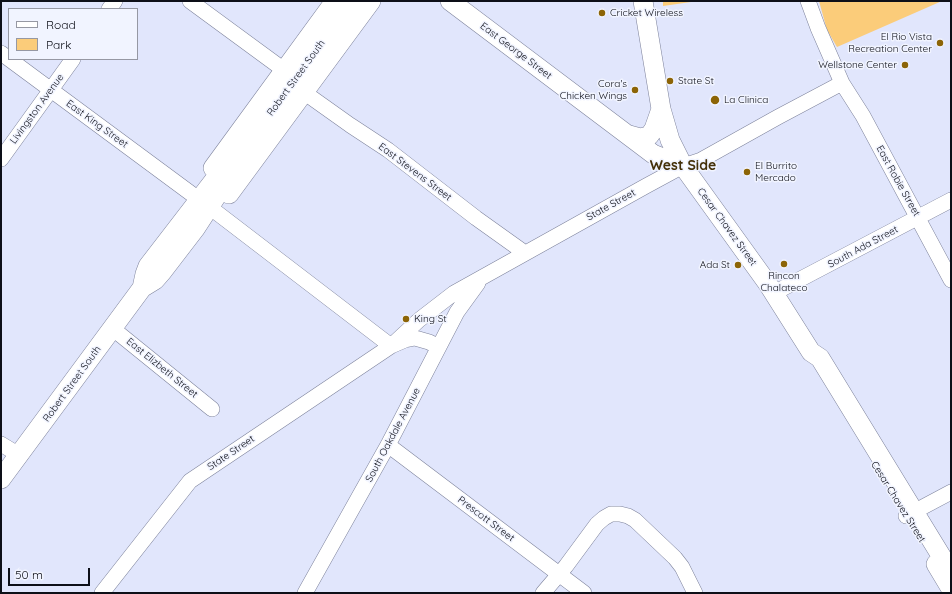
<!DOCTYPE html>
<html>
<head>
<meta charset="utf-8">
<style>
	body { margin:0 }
	#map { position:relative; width:952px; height:594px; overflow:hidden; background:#e1e6fc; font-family:Quicksand,sans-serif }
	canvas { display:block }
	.frame { position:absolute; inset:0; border:2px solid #0d0f18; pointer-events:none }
	.legend { position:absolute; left:8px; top:8px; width:130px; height:52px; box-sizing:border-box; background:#f1f4ff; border:1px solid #9698a3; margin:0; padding:5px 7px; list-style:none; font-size:12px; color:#0d0f18 }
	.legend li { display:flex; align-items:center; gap:8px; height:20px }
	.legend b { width:20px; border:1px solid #9698a3 }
	.scale { position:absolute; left:8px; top:568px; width:82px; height:18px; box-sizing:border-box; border:2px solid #0d0f18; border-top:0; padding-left:5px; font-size:12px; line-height:14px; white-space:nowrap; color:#0d0f18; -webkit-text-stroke:3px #f1f4ff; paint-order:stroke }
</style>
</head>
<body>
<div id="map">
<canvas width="952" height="594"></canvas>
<div class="frame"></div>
<ul class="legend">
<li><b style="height:5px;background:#fff"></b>Road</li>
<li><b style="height:11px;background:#fbcc7a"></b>Park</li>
</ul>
<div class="scale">50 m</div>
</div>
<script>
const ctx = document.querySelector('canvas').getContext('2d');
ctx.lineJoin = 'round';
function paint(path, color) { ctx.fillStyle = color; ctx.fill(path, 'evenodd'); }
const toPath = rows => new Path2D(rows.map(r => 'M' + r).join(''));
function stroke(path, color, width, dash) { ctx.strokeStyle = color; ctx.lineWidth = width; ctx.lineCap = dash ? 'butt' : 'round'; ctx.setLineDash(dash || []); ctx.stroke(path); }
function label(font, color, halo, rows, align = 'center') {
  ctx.font = font + ' Quicksand,sans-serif'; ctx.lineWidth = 3; ctx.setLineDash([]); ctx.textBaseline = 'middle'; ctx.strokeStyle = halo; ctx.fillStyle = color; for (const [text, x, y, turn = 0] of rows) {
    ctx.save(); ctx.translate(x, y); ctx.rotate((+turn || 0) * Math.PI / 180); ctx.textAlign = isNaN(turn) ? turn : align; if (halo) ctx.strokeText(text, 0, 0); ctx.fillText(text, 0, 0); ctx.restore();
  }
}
const green = toPath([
	[663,1,698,1,663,6],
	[819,1,942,1,837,47,827,30]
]);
const minor = toPath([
	[190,1,284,70],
	[808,1,818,28,842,83,863,116,951,280],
	[109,9,115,1],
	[1,53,193,195],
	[305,93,350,125,388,150,476,218,525,253],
	[1,159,73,59],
	[216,212,391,346],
	[774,293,951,200],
	[112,328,212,409],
	[391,346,419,320,454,293,646,186,683,166,701,160,778,117,842,83],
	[1,444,19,455],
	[388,445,584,593],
	[906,516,951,492],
	[102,593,190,481,391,346,405,340,415,338,429,342,439,347],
	[305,593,388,445,457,312,478,283],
	[543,593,566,566,597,524,604,518,611,514,620,514,628,516,635,520,675,558,682,567,695,593]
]);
const major = toPath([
	[450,1,653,154,683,166],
	[643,1,661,109,670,140,683,166,768,284,811,352,820,358,951,572],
	[629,135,640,138,649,136,654,129,661,109],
	[213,168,335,1],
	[229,194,371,1],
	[142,288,145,274,148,266,215,179,239,155,352,1],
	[1,479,142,288,155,280,162,272,195,229,223,186,239,155],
	[936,564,951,589]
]);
const markers = [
	[602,13,4,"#8c6406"],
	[940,43,4,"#8c6406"],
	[905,65,4,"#8c6406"],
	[670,81,4,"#8c6406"],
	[635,90,4,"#8c6406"],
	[715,100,5,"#8c6406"],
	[747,172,4,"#8c6406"],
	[784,264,4,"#8c6406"],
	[738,265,4,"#8c6406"],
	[406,319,4,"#8c6406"]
];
const poiNames = [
	["Cricket Wireless",610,13],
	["El Rio Vista",932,37,"right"],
	["Recreation Center",932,49,"right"],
	["Wellstone Center",897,65,"right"],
	["State St",678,81],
	["Cora's",627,84,"right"],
	["Chicken Wings",627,96,"right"],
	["La Clinica",724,100],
	["El Burrito",755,166],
	["Mercado",755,178],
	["Ada St",730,265,"right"],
	["Rincon",784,276,"center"],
	["Chalateco",784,288,"center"],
	["King St",414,319]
];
const streetNames = [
	["East George Street",516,51,37],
	["Robert Street South",296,78,-54],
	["Livingston Avenue",37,109,-54],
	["East King Street",97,124,36],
	["East Stevens Street",415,172,37],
	["East Robie Street",898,181,61],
	["State Street",611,205,-29],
	["Cesar Chavez Street",727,227,54],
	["South Ada Street",863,247,-28],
	["East Elizbeth Street",162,368,39],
	["Robert Street South",72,384,-54],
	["South Oakdale Avenue",393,435,-62],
	["State Street",231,453,-34],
	["Cesar Chavez Street",898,502,58],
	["Prescott Street",486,519,37]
];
const districtNames = [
	["West Side",683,166]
];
paint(green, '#fbcc7a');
stroke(minor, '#7d829b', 16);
stroke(major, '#7d829b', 20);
stroke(minor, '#fff', 15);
stroke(major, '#fff', 19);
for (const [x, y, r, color] of markers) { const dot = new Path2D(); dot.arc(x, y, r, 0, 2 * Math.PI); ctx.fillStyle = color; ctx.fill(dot); stroke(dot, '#f1f4ff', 1.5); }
label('10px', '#0d0f18', '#f1f4ff', poiNames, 'left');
label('10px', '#0d0f18', '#f1f4ff', streetNames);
label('bold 14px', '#443009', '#f1f4ff', districtNames);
</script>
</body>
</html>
